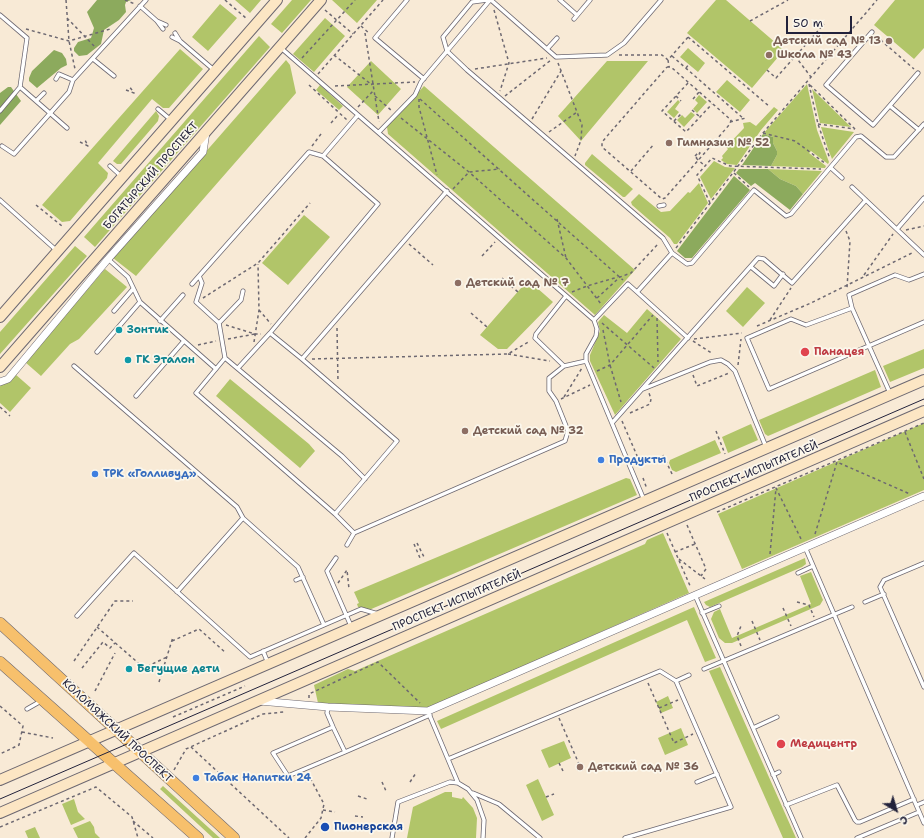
<!DOCTYPE html>
<html>
<head>
<meta charset="utf-8">
<style>
	body { margin:0 }
	#map { position:relative; width:924px; height:838px; overflow:hidden; background:#f8ead6; font-family:"Shantell Sans",sans-serif }
	canvas { display:block }
	.north { position:absolute; left:876px; top:790px; width:40px; height:40px; -webkit-text-stroke:3px #fbf7ec; paint-order:stroke; rotate:142deg; font-size:11px; font-weight:700; line-height:16px; text-align:center; color:#22223b }
	.north::after { content:''; display:block; margin:auto; width:14px; height:18px; background:#22223b; clip-path:polygon(50% 0,100% 100%,50% 72%,0 100%) }
	.scale { position:absolute; left:786px; top:16px; width:66px; height:18px; box-sizing:border-box; border:2px solid #22223b; border-top:0; padding-left:5px; font-size:12px; line-height:14px; white-space:nowrap; color:#22223b; -webkit-text-stroke:3px #fbf7ec; paint-order:stroke }
</style>
</head>
<body>
<div id="map">
<canvas width="924" height="838"></canvas>
<div class="north">С</div>
<div class="scale">50 m</div>
</div>
<script>
const ctx = document.querySelector('canvas').getContext('2d');
ctx.lineJoin = 'round';
function paint(path, color) { ctx.fillStyle = color; ctx.fill(path, 'evenodd'); }
const toPath = rows => new Path2D(rows.map(r => 'M' + r).join(''));
function stroke(path, color, width, dash) { ctx.strokeStyle = color; ctx.lineWidth = width; ctx.lineCap = dash ? 'butt' : 'round'; ctx.setLineDash(dash || []); ctx.stroke(path); }
function label(font, color, halo, rows, align = 'center') {
  ctx.font = font + ' "Shantell Sans",sans-serif'; ctx.lineWidth = 3.5; ctx.setLineDash([]); ctx.textBaseline = 'middle'; ctx.strokeStyle = halo; ctx.fillStyle = color; for (const [text, x, y, turn = 0] of rows) {
    ctx.save(); ctx.translate(x, y); ctx.rotate((+turn || 0) * Math.PI / 180); ctx.textAlign = isNaN(turn) ? turn : align; if (halo) ctx.strokeText(text, 0, 0); ctx.fillText(text, 0, 0); ctx.restore();
  }
}
const green = toPath([
	[235,0,261,0,250,13],
	[292,0,311,0,282,33,271,24],
	[332,0,377,0,357,23],
	[716,0,726,0,784,50,752,88,687,33],
	[895,0,924,0,924,48,914,59,874,25],
	[220,4,237,18,208,51,192,37],
	[325,18,345,36,314,72,293,54],
	[259,36,270,47,95,247,84,237],
	[688,48,705,63,698,72,680,57],
	[180,49,203,69,169,108,163,108,152,99,98,163,108,173,107,178,70,221,62,222,42,205],
	[286,60,290,65,296,93,136,276,113,258],
	[371,61,401,89,378,115,347,87],
	[607,61,648,61,581,141,558,116],
	[727,80,750,100,740,112,716,92],
	[807,84,817,130,829,162,828,164,811,151,809,153,826,166,825,168,771,166,777,155,777,151,773,143,773,137,763,134],
	[320,85,343,106,339,110,316,90],
	[424,86,635,270,595,315,388,134,387,127],
	[812,89,851,127,820,123],
	[699,95,707,102,697,113,693,109,698,103,695,100],
	[678,100,680,102,675,109,679,112,674,118,667,112],
	[774,107,778,110,761,130,737,165,727,164,721,160,723,158,722,156,728,149,726,147,744,128,743,123,750,122,756,126],
	[156,111,159,116,158,121,121,164,117,164,113,161],
	[691,112,695,115,684,127,677,120,682,115,685,118],
	[821,127,854,132,832,159,828,149],
	[592,154,633,189,625,197,623,197,585,165,585,163],
	[714,161,725,167,735,168,711,199,700,177],
	[768,169,822,171,803,194,796,186,780,179],
	[699,183,708,203,677,244,674,244,670,238,632,205,631,202,639,194,661,212,670,211,688,192,690,193],
	[304,215,330,237,288,285,262,263],
	[75,246,87,256,0,354,0,332],
	[105,269,127,287,79,339,70,344,41,376,25,362],
	[528,280,553,302,507,349,498,349,480,335],
	[747,287,765,303,743,327,726,311],
	[647,309,681,339,615,415,590,361,590,355,600,331,598,322,604,315,627,333],
	[924,349,924,368,890,382,883,366],
	[875,370,881,387,768,436,765,434,759,420],
	[15,374,31,388,10,412,0,403,0,384],
	[230,379,309,444,315,451,300,468,216,396],
	[924,423,924,490,742,569,718,514],
	[751,424,758,440,728,453,722,437],
	[715,440,721,453,676,472,672,470,669,463,670,460],
	[626,478,630,479,637,495,369,610,358,607,357,604,359,603,354,592],
	[663,533,689,593,426,709,318,703,314,685,348,669,355,671,645,544,647,540],
	[805,558,806,564,802,567,710,607,706,605,704,602],
	[811,572,823,600,820,605,732,643,725,643,719,638,711,619,714,612,720,609,732,638,811,604,800,576],
	[694,607,716,658,705,662,687,620,441,729,437,721],
	[720,667,796,838,783,838,709,671],
	[668,696,673,708,661,713,656,702],
	[681,728,688,745,665,755,658,738],
	[564,741,571,758,549,768,541,750],
	[538,779,554,815,542,821,526,785],
	[163,786,220,838,213,838,160,789],
	[445,792,452,792,452,797,462,799,463,797,473,808,477,818,476,838,407,838,413,807],
	[74,799,78,812,85,819,71,825,62,804],
	[90,821,94,827,95,833,100,838,78,838,73,828],
	[35,827,40,838,28,838,25,831]
]);
const forest = toPath([
	[97,0,131,0,126,2,125,5,126,12,119,20,104,30,101,44,87,55,79,56,74,51,74,48,78,42,91,38,94,28,87,12],
	[54,50,62,53,66,59,67,65,61,68,37,88,29,81,29,78,32,71],
	[8,87,11,87,21,101,0,125,0,93],
	[763,134,773,137,773,143,777,151,777,155,771,166,742,165],
	[739,169,768,169,780,179,796,186,803,194,790,210,755,183,751,186,736,173],
	[734,176,750,190,692,258,685,258,677,251]
]);
const path = toPath([
	[66,0,69,41,75,69],
	[125,0,135,4],
	[225,0,247,19],
	[325,10,353,34],
	[494,10,509,63,500,91],
	[67,18,95,47],
	[750,21,788,0],
	[361,26,370,34],
	[26,29,69,41,110,29],
	[365,33,379,122],
	[876,36,914,69],
	[688,37,770,107],
	[334,55,372,85],
	[619,55,662,55,668,60,690,35],
	[672,56,744,119],
	[795,56,811,77],
	[302,58,355,0],
	[668,60,669,67],
	[558,63,582,125,581,140,575,156],
	[667,67,671,67,731,120,730,124,665,198,662,199,602,147,602,142,667,67],
	[686,68,689,64],
	[475,69,547,58],
	[767,70,776,78,824,24],
	[318,74,383,0],
	[688,83,662,111,686,132,712,104],
	[809,84,818,124,830,159],
	[309,85,347,120],
	[810,85,856,130],
	[335,86,415,82],
	[126,90,134,93,129,86],
	[375,96,392,111],
	[505,96,551,60],
	[676,96,681,101],
	[419,99,419,107,437,175],
	[420,99,623,280],
	[693,99,699,92],
	[358,107,373,91],
	[692,110,700,117],
	[401,118,469,172,566,258,601,304],
	[532,119,561,71],
	[674,121,681,114],
	[730,122,746,118],
	[331,123,339,114],
	[818,124,855,129],
	[549,132,577,112],
	[763,133,795,141,826,164],
	[80,142,88,146,84,138],
	[312,146,321,134],
	[695,156,699,152,700,153,696,158],
	[696,158,705,166],
	[631,171,654,144],
	[734,173,749,187],
	[453,189,469,172,500,169],
	[710,203,697,175,712,158,730,166,821,169],
	[36,205,62,226],
	[557,219,566,258],
	[906,230,924,226],
	[846,231,850,241,847,288],
	[409,244,433,265],
	[676,248,763,133,877,0],
	[482,256,495,242],
	[864,275,893,234],
	[502,278,518,292],
	[572,292,587,286,618,277],
	[203,298,258,263,310,203],
	[597,298,620,277,631,273,659,243],
	[259,310,271,324],
	[471,313,487,327],
	[657,318,658,362],
	[770,320,791,288],
	[602,323,654,368],
	[226,325,255,334,261,334],
	[757,326,811,303,912,253],
	[337,328,338,382],
	[603,330,610,365,621,402],
	[228,339,255,334],
	[694,339,742,333],
	[693,341,713,354],
	[254,342,259,310,258,264],
	[198,345,216,341],
	[508,354,550,361],
	[312,359,508,354,530,341],
	[738,365,741,339],
	[597,371,610,365,653,315],
	[693,375,697,386,729,373],
	[564,397,582,368],
	[561,399,590,385],
	[0,407,10,416],
	[630,413,650,404,651,399,649,393],
	[622,421,638,458,637,466],
	[716,431,725,454],
	[905,432,924,479],
	[663,455,673,476],
	[643,478,647,489],
	[717,512,924,423],
	[687,525,706,569,701,576],
	[667,533,691,588],
	[815,534,837,462,910,494],
	[417,543,424,557],
	[414,544,420,558],
	[675,552,695,544],
	[770,554,776,488,802,541],
	[679,559,705,579],
	[338,583,347,570,349,589],
	[797,602,809,605,814,617],
	[783,608,791,626],
	[752,621,760,640],
	[97,627,144,668,167,657],
	[172,641,199,629,226,653],
	[741,646,737,636,741,626],
	[74,661,115,601,133,601],
	[82,668,103,642,110,648,115,643],
	[159,682,173,637],
	[648,683,674,743,693,734],
	[95,691,115,653],
	[309,698,309,694,378,662,420,703],
	[0,706,23,726,19,745,0,754],
	[659,708,678,700],
	[173,717,245,686],
	[559,718,579,764],
	[22,732,53,738],
	[191,747,289,838],
	[559,763,563,771],
	[174,770,186,749,263,714,284,712],
	[382,782,386,791],
	[410,782,416,773],
	[358,796,367,799],
	[546,797,554,794],
	[323,810,335,812],
	[355,816,363,817],
	[133,821,153,838],
	[0,827,96,787,132,817,138,838],
	[305,838,321,818,324,804,308,774]
]);
const lane = toPath([
	[407,0,375,38,424,79],
	[487,0,472,2,443,37,447,51,467,70,663,238,672,253,687,264,692,263,754,190,786,216,791,214,856,137,861,136,886,157,894,157,924,124],
	[491,0,556,57,607,55,624,43,661,0],
	[560,0,577,15],
	[140,6,157,21],
	[0,15,27,38,20,87],
	[574,19,590,0],
	[163,29,157,21,166,25],
	[872,32,826,85,873,125,918,73],
	[172,37,180,41,175,33],
	[180,41,214,70],
	[281,48,594,320,597,329,596,336,586,354,586,361],
	[547,49,557,38],
	[93,59,114,76],
	[56,79,59,74,73,80],
	[36,101,44,93],
	[890,106,919,130],
	[158,109,171,120],
	[0,111,20,87,67,128],
	[379,132,415,95,421,82,490,0],
	[2,146,14,154,69,92,73,80,146,0],
	[323,156,358,115],
	[110,166,122,177],
	[831,168,842,178],
	[852,187,924,255],
	[0,200,56,250],
	[659,206,664,205],
	[897,229,924,198],
	[672,253,637,292,688,338],
	[108,259,128,277,140,302,216,369],
	[751,267,774,286,783,274],
	[192,284,199,276],
	[852,308,806,325,791,319,747,338,769,389,924,322],
	[114,311,133,289],
	[594,320,628,284,637,292],
	[160,321,183,295],
	[219,323,241,300,243,291],
	[270,333,378,204,323,156,309,152,199,276,202,283,196,302,219,323,225,358,196,393,335,514,354,533,347,545],
	[97,352,140,302],
	[225,358,342,456,365,479],
	[302,359,397,441,335,514],
	[74,366,237,507,243,518],
	[564,366,535,338,536,334,566,296],
	[238,368,270,333,302,359,447,191],
	[643,389,710,362,721,360,728,364,735,371,766,447],
	[890,393,852,308,849,295,895,275,909,280,924,274],
	[136,396,184,341],
	[612,423,758,258,764,259,792,283,866,200],
	[354,533,565,441,568,431,556,401,549,391,549,378,564,366,586,361,644,500],
	[805,547,924,823],
	[336,558,327,571,351,626],
	[924,563,884,580,880,587,924,687],
	[798,573,813,566],
	[296,580,303,577],
	[177,592,243,518,298,567,324,625],
	[695,595,801,838],
	[865,602,884,594],
	[702,613,719,606],
	[77,616,134,553,250,657,361,609,378,614],
	[263,651,268,663],
	[704,669,852,607],
	[676,681,689,675],
	[328,707,327,713,333,727,345,752,288,776,273,753,333,727],
	[27,709,41,701],
	[429,714,458,783],
	[753,728,777,717],
	[345,752,430,715],
	[448,759,660,671,676,681,731,807,625,838],
	[773,775,779,772],
	[697,782,717,774],
	[473,793,499,804,540,838],
	[786,805,837,785,855,820,857,822,860,822,914,799],
	[917,805,924,802],
	[392,838,398,802,450,782,458,783,468,789,477,800,484,820,483,838],
	[857,838,919,812]
]);
const street = toPath([
	[0,382,8,379,108,259,203,152,206,132],
	[259,701,328,707,428,711,924,496]
]);
const secondary = toPath([
	[0,317,277,0],
	[0,367,321,0],
	[0,780,924,380],
	[0,813,924,411]
]);
const primary = toPath([
	[0,623,234,838],
	[0,662,198,838]
]);
const tram = toPath([
	[0,799,924,399]
]);
const markers = [
	[889,41,4,"#8d6e63"],
	[769,55,4,"#8d6e63"],
	[669,143,4,"#8d6e63"],
	[458,283,4,"#8d6e63"],
	[119,330,4,"#0f9aa8"],
	[805,352,5,"#e0444e"],
	[128,360,4,"#0f9aa8"],
	[465,431,4,"#8d6e63"],
	[601,460,4,"#3f7fe0"],
	[95,474,4,"#3f7fe0"],
	[129,669,4,"#0f9aa8"],
	[781,744,5,"#e0444e"],
	[580,767,4,"#8d6e63"],
	[196,778,4,"#3f7fe0"],
	[325,827,5,"#1a4fb4"]
];
const educationNames = [
	["Детский сад № 13",881,41,"right"],
	["Школа № 43",777,55],
	["Гимназия № 52",677,143],
	["Детский сад № 7",466,283],
	["Детский сад № 32",473,431],
	["Детский сад № 36",588,767]
];
const streetNames = [
	["БОГАТЫРСКИЙ ПРОСПЕКТ",151,176,-49],
	["ПРОСПЕКТ ИСПЫТАТЕЛЕЙ",754,472,-23],
	["ПРОСПЕКТ ИСПЫТАТЕЛЕЙ",457,601,-23],
	["КОЛОМЯЖСКИЙ ПРОСПЕКТ",117,731,43]
];
const cultureNames = [
	["Зонтик",127,330],
	["ГК Эталон",136,360],
	["Бегущие дети",137,669]
];
const healthNames = [
	["Панацея",814,352],
	["Медицентр",790,744]
];
const shopNames = [
	["Продукты",609,460],
	["ТРК «Голливуд»",103,474],
	["Табак Напитки 24",204,778]
];
const transitNames = [
	["Пионерская",334,827]
];
paint(green, '#b1c569');
paint(forest, '#8caa5d');
stroke(lane, '#6d6871', 5);
stroke(street, '#6d6871', 8);
stroke(secondary, '#6d6871', 12);
stroke(primary, '#6d6871', 12);
stroke(path, '#6d6871', 1.5, [3, 3]);
stroke(lane, '#fff', 3.5);
stroke(street, '#fff', 7);
stroke(secondary, '#fce6c4', 10);
stroke(primary, '#f7c06c', 11);
stroke(tram, '#22223b', 1);
for (const [x, y, r, color] of markers) { const dot = new Path2D(); dot.arc(x, y, r, 0, 2 * Math.PI); ctx.fillStyle = color; ctx.fill(dot); stroke(dot, '#fbf7ec', 1.5); }
label('bold 11px', '#785e54', '#fbf7ec', educationNames, 'left');
label('11px', '#22223b', '#fbf7ec', streetNames);
label('bold 11px', '#0d838f', '#fbf7ec', cultureNames, 'left');
label('bold 11px', '#be3a42', '#fbf7ec', healthNames, 'left');
label('bold 11px', '#366cbe', '#fbf7ec', shopNames, 'left');
label('bold 11px', '#164399', '#fbf7ec', transitNames, 'left');
</script>
</body>
</html>
